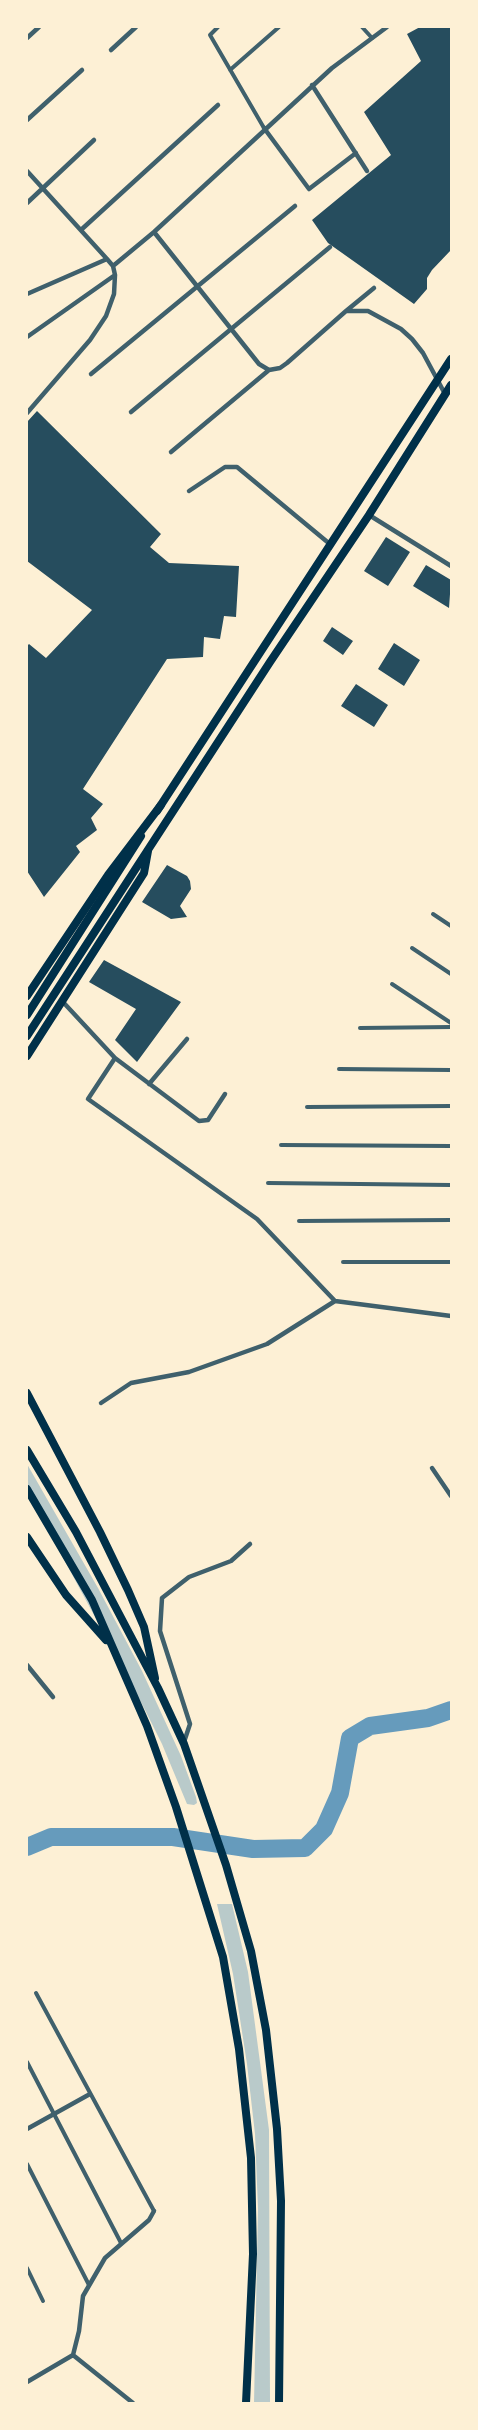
<!DOCTYPE html>
<html>
<head>
<meta charset="utf-8">
<style>
	body { margin:0 }
	#map { position:relative; width:478px; height:2430px; overflow:hidden; background:#fdf0d5; font-family:"Source Sans 3",sans-serif }
	canvas { display:block }
	.frame { position:absolute; inset:0; border:28px solid #fdf0d5; pointer-events:none }
</style>
</head>
<body>
<div id="map">
<canvas width="478" height="2430"></canvas>
<div class="frame"></div>
</div>
<script>
const ctx = document.querySelector('canvas').getContext('2d');
ctx.lineJoin = 'round';
function paint(path, color) { ctx.fillStyle = color; ctx.fill(path, 'evenodd'); }
const toPath = rows => new Path2D(rows.map(r => 'M' + r).join(''));
function stroke(path, color, width, dash) { ctx.strokeStyle = color; ctx.lineWidth = width; ctx.lineCap = dash ? 'butt' : 'round'; ctx.setLineDash(dash || []); ctx.stroke(path); }
const green = toPath([
	[27,1464,98,1588,142,1671,181,1756,196,1797,197,1803,194,1805,187,1804,162,1744,143,1706,27,1491],
	[217,1904,232,1904,248,1972,269,2130,270,2403,254,2403,258,2209,255,2134,247,2064,233,1974]
]);
const river = toPath([
	[27,1847,51,1837,173,1837,253,1849,305,1848,324,1829,340,1793,350,1738,370,1726,428,1718,451,1710]
]);
const building = toPath([
	[420,27,451,27,451,250,432,270,427,278,427,289,414,304,328,243,312,220,391,155,364,112,421,61,407,34],
	[37,411,161,534,150,547,169,563,239,566,236,617,224,616,220,639,204,637,203,657,167,659,83,789,103,804,91,818,97,830,76,846,80,852,44,897,27,871,27,646,29,644,46,658,92,610,27,561,27,422],
	[386,537,410,552,388,586,364,571],
	[426,565,451,580,449,608,413,586],
	[332,627,353,641,343,655,323,641],
	[394,643,420,660,404,686,378,669],
	[356,684,388,705,374,727,341,706],
	[167,865,187,876,190,881,191,889,180,906,187,917,171,919,142,902],
	[104,960,181,1002,137,1062,115,1040,136,1009,89,982]
]);
const pedestrian = toPath([
	[218,27,210,35,264,128],
	[362,27,372,38],
	[230,70,279,27],
	[433,914,451,926],
	[412,948,451,974],
	[392,984,451,1023],
	[360,1028,451,1027],
	[339,1069,451,1070],
	[307,1107,451,1106],
	[281,1145,451,1146],
	[268,1183,451,1185],
	[299,1221,451,1220],
	[343,1262,451,1262],
	[36,1993,154,2211],
	[27,2062,121,2243],
	[27,2164,89,2285],
	[27,2268,43,2301]
]);
const minor = toPath([
	[27,38,39,27],
	[111,50,136,27],
	[312,85,367,171],
	[27,120,82,70],
	[264,128,309,189,356,153],
	[27,171,107,259,113,266,115,275,114,294,106,316,90,340,27,413],
	[27,203,94,140],
	[82,229,218,105],
	[154,232,259,364,269,370],
	[113,266,154,232,332,68,387,27],
	[27,294,107,259],
	[346,311,374,288],
	[27,337,115,275],
	[269,370,280,368,287,363,346,311,368,311,401,329,412,339,423,353,445,394],
	[91,374,295,206],
	[131,412,330,247],
	[171,452,269,370],
	[189,491,225,467,237,467,331,545],
	[369,515,451,566],
	[63,1002,115,1058,88,1099,257,1219,335,1301],
	[115,1058,199,1121,208,1120,225,1094],
	[149,1084,187,1039],
	[101,1403,131,1383,189,1372,267,1344,335,1301,451,1316],
	[432,1468,451,1496],
	[27,1665,53,1697],
	[184,1742,190,1724,160,1631,162,1598,189,1577,231,1561,250,1544],
	[27,2129,90,2094],
	[73,2355,133,2403],
	[27,2382,73,2355,79,2331,83,2296,105,2258,149,2220,154,2211]
]);
const primary = toPath([
	[157,811,451,359],
	[27,1015,141,836],
	[27,1036,270,662,369,515,451,385]
]);
const trunk = toPath([
	[27,996,108,875,161,805],
	[27,1056,144,873,148,851],
	[27,1393,100,1532,128,1590,144,1627,155,1678],
	[27,1450,76,1532,158,1688,184,1744,226,1865,251,1951,266,2030,277,2129,281,2201,279,2403],
	[27,1489,92,1600,147,1726,176,1807,223,1957,239,2049,251,2158,253,2254,246,2403],
	[27,1537,66,1595,106,1640]
]);
paint(green, '#b9caca');
stroke(river, '#669bbc', 18);
paint(building, '#264d5e');
stroke(pedestrian, '#3f606c', 4);
stroke(minor, '#3f606c', 4.5);
stroke(primary, '#003049', 8);
stroke(trunk, '#003049', 8);
</script>
</body>
</html>
